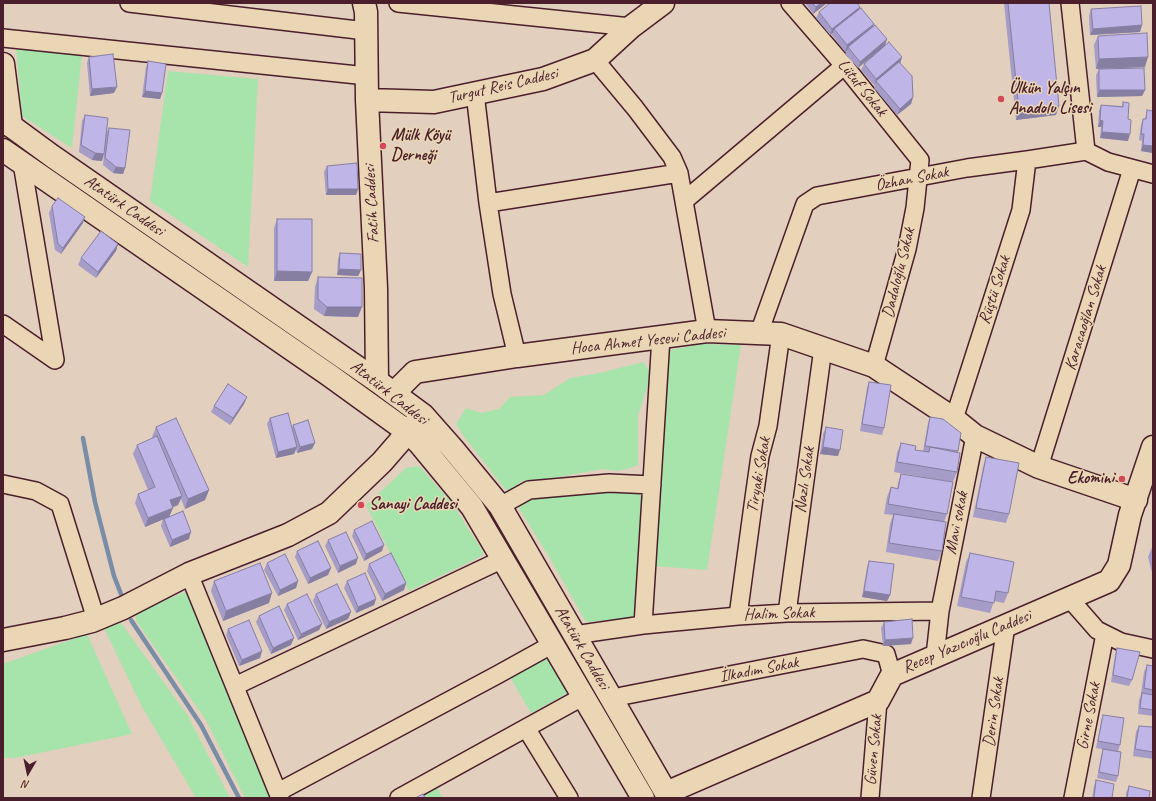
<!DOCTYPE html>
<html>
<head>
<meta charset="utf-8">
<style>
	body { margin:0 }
	#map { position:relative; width:1156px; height:801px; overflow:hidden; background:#e2cfbe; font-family:Caveat,sans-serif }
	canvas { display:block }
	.frame { position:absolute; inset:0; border:4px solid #4a1f2b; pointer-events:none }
	.north { position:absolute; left:8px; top:753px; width:40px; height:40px; -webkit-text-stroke:3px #ead6b4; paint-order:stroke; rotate:189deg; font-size:11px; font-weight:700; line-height:16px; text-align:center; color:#4a1f2b }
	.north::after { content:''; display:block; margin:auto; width:14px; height:18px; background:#4a1f2b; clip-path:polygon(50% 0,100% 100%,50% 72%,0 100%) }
</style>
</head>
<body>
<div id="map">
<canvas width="1156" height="801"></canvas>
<div class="frame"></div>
<div class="north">N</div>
</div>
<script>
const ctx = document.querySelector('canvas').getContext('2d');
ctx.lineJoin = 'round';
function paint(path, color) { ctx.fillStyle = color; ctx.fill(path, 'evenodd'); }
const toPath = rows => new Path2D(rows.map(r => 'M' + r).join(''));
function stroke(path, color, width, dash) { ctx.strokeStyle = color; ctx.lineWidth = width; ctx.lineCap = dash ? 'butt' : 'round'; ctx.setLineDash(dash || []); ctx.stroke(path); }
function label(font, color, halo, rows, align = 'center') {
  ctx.font = font + ' Caveat,sans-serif'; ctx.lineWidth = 3; ctx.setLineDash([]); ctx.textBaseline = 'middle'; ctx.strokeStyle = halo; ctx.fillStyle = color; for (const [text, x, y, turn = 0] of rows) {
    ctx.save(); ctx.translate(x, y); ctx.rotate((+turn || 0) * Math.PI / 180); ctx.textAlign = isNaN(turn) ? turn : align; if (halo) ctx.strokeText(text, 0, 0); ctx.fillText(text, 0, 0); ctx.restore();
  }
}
const green = toPath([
	[16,46,82,54,72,148,22,116],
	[168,71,258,79,248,267,150,201],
	[701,344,741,345,707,570,653,566,666,351],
	[643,362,652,373,638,415,638,465,627,469,618,471,603,469,553,478,522,481,510,491,504,488,463,435,456,424,466,408,481,413,499,409,510,397,544,395,570,378,600,373],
	[419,466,452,503,483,552,482,556,409,591,366,505,406,468],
	[635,489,642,497,637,618,586,622,548,555,517,505,530,495],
	[188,591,271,798,245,798,206,720,137,622,134,612],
	[119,620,188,716,230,798,196,798,141,705,103,626],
	[87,634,132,734,15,758,3,758,3,664],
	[547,656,568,693,531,713,510,677],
	[436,786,443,798,417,798]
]);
const stream = toPath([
	[83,438,95,502,114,576,121,594],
	[131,620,201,725,239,798]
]);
const street = toPath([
	[129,3,366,31],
	[398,3,631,27],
	[790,3,847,69,920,160,915,208,907,249,874,366],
	[1070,3,1086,151],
	[3,38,367,76],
	[595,60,635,108,672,157,679,173,707,331],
	[475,93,488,203],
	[684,201,845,65],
	[3,324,55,360,22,163],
	[759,333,805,204,817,196,967,168,1027,160,1086,151,1108,162,1153,174],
	[517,356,502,294,488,203,679,173],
	[954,419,1021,210,1027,160],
	[1039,467,1132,169],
	[3,484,36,491,60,504,95,616,92,621],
	[500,506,529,490,609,483,652,485],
	[189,574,280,798],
	[1069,598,1097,630,1121,642,1153,649],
	[940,611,975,436],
	[787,613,823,348],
	[738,616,754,498,760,456,768,426,781,334],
	[643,625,661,337],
	[574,635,643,625,738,616,787,613,940,611,935,656],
	[235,686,503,559],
	[613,702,622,696,863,649,886,654,892,675],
	[526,728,569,798],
	[278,792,497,675,553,644],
	[399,798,584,696],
	[870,798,878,701],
	[981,798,1006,625],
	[1073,798,1105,634]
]);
const secondary = toPath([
	[364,3,366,12,367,100,376,288,377,381],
	[3,64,11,126],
	[367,100,434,102,543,79,595,60,631,27,663,3],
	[394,393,415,372,517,356,707,331,781,334,874,366,954,419,975,436,1039,467,1136,500],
	[3,640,65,628,92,621,123,608,189,574,288,535,329,513,382,462,421,417],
	[666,793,878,701,892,675,1109,581,1119,565,1130,515,1153,447]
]);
const primary = toPath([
	[3,120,52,156,377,381,423,415,453,449,500,506,669,798],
	[3,150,329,375,408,432,420,444,472,507,643,798]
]);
const wall = toPath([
	[805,3,827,3,813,14],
	[1004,3,1049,3,1056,115,1016,120],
	[860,7,859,10,874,24,858,68,845,54,847,51,845,52,832,35,833,33,830,35,816,18,819,12],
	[1091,9,1142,25,1140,32,1090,35,1089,16],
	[1098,36,1145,67,1096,69,1094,45],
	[89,57,114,93,90,96,87,63],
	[902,57,900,63,913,97,911,104,897,115,874,88,875,84,874,85,861,70,864,64],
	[148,61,162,93,160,99,142,97,146,67],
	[1099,69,1145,90,1142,96,1097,97,1096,75],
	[1123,102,1128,119,1128,141,1100,138,1101,127,1098,127,1099,111,1101,105,1122,106],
	[1147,110,1153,153,1141,151,1142,141,1139,140,1141,125,1143,119,1145,119],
	[85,115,102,161,92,160,79,152,82,121],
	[109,128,125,168,123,174,113,173,103,165,106,134],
	[327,166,358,189,356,195,326,195,324,172],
	[52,206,83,223,61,254,55,250,49,213],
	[277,219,312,272,308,281,274,281,274,228],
	[118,244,116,251,96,278,78,265,81,258],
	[340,253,361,270,358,276,337,275,338,259],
	[318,277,358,317,324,316,314,309,315,287],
	[869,382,884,428,882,435,860,431,867,388],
	[247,397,244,404,230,425,211,412,214,406],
	[930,417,958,451,957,472,953,482,894,472,897,453,901,443,915,450,923,451,928,423],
	[270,418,292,428,293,425,312,449,297,453,296,449,294,454,276,458,267,424],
	[156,427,209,490,205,500,185,509,181,499,178,505,173,507,169,517,189,539,170,547,161,526,163,519,145,527,135,503,138,494,148,490,133,454,137,445,153,438,152,437],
	[826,427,838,456,820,454,823,434],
	[986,457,1009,514,1006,523,973,517,983,467],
	[901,474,947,514,944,522,942,551,938,561,886,552,890,524,893,515,884,514,887,497,891,487,897,489,898,483],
	[354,530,382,551,364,561,352,536],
	[328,540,356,564,338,573,325,546],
	[1153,545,1153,576,1148,557],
	[297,551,331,568,328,575,308,584,295,557],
	[970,553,1008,593,1004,603,994,601,990,613,957,606,966,562],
	[869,561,890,595,887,601,862,597,867,567],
	[267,563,298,581,296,588,278,596,264,570],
	[369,564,406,583,404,590,382,601,367,571],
	[214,581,269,603,223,621,211,591],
	[347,581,376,599,374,605,356,613,344,588],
	[316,594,351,612,348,619,326,629,313,601],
	[287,604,322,624,319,630,298,640,284,610],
	[259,616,291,645,271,654,256,622],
	[884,622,911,644,883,646,881,628],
	[228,629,260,658,239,666,226,635],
	[1117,648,1132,680,1129,686,1111,682,1115,655],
	[1147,665,1153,666,1153,716,1138,714,1139,700,1141,694,1144,672],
	[1103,715,1120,745,1118,751,1118,776,1116,782,1097,778,1101,756,1103,749,1108,750,1096,748,1101,722],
	[1139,726,1153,727,1153,759,1133,756,1136,732],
	[1096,780,1112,798,1092,798,1094,786],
	[1129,786,1149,798,1126,798,1126,793]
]);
const shadedWall = toPath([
	[821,3,827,3,813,14,816,7],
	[860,7,857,13,834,29,833,33,830,35,832,29],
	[874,24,872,30,848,47,847,51,845,52,847,45],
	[1142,25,1140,32,1090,35,1093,29],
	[887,39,885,46,858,68,860,62],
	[902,57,900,64,876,81,875,84,874,85,876,79],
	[1148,57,1145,67,1096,69,1099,59],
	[117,87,114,93,90,96,92,89],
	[1099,90,1145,90,1142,96,1097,97],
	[145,91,162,93,160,99,142,97],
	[913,97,911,104,897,115,900,109],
	[1059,106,1056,115,1016,120,1019,110],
	[1100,120,1103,121,1101,127,1098,127],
	[1102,132,1130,134,1128,141,1100,138],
	[1143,145,1153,146,1153,153,1141,151],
	[95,153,104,154,102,161,92,160],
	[116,167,125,168,123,174,113,173],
	[328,189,358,189,356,195,326,195],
	[85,217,83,223,61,254,63,248],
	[118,244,116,251,96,278,98,272],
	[339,269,361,270,358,276,337,275],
	[277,271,312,272,308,281,274,281],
	[327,307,362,307,358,317,324,316],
	[247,397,244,404,230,425,233,418],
	[315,443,312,449,297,453,300,447],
	[297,447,294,454,276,458,278,452],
	[823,447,840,450,838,456,820,454],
	[209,490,205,500,185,509,188,499],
	[182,496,178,505,166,510,170,500],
	[173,508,169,517,145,527,148,518],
	[191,532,189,539,170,547,172,540],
	[384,545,382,551,364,561,366,554],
	[358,558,356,564,338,573,340,566],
	[331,568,328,575,308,584,310,578],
	[298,581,296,588,278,596,280,590],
	[406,583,404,590,382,601,385,594],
	[864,591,890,595,887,601,862,597],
	[272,593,269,603,223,621,226,611],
	[376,599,374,605,356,613,358,607],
	[351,612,348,619,326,629,329,622],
	[322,624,319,630,298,640,301,634],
	[294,638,291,645,271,654,273,648],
	[913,638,911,644,883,646,885,640],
	[262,651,260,658,239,666,242,660]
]);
const building = toPath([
	[812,3,821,3,816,7,812,3],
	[830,3,857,3,860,7,832,29,819,12,830,3],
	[1008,3,1049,3,1059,106,1019,110,1008,3],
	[1141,6,1142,25,1093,29,1091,9,1141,6],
	[861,8,874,24,847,45,834,29,861,8],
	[875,25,887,39,860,62,848,47,875,25],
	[1147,33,1148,57,1099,59,1098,36,1147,33],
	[889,42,902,57,876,79,864,64,889,42],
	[113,54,117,87,92,89,89,57,113,54],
	[148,61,166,64,162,93,145,91,148,61],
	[899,62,912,76,913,97,900,109,876,81,899,62],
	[1144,68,1145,90,1099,90,1099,69,1144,68],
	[1123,102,1129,103,1128,119,1131,120,1130,134,1102,132,1103,121,1100,120,1101,105,1123,107,1123,102],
	[1147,110,1153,111,1153,146,1143,145,1144,134,1141,134,1143,119,1146,119,1147,110],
	[85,115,108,118,104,154,95,153,81,145,85,115],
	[109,128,130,130,125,168,116,167,105,158,109,128],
	[357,163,358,189,328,189,327,166,357,163],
	[58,198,85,217,63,248,58,244,52,206,58,198],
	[277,219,312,219,312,272,277,271,277,219],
	[101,231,118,244,98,272,81,258,101,231],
	[340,253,361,254,361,270,339,269,340,253],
	[318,277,362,278,362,307,327,307,318,299,318,277],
	[869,382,891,385,884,428,862,424,869,382],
	[228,384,247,397,233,418,214,406,228,384],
	[288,413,297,447,278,452,270,418,288,413],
	[930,417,943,419,961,433,958,451,925,446,930,417],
	[176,418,209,490,188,499,156,427,176,418],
	[308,420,315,443,300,447,293,425,308,420],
	[826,427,843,430,840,450,823,447,826,427],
	[157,436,182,496,170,500,173,508,148,518,138,494,155,487,137,445,157,436],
	[901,443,916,446,915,450,929,452,930,447,960,453,957,472,897,462,901,443],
	[986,457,1019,463,1009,514,976,508,986,457],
	[901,474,953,482,947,514,888,504,891,487,898,489,901,474],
	[183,511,191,532,172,540,164,519,183,511],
	[894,514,946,522,942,551,889,543,894,514],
	[372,521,384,545,366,554,354,530,372,521],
	[346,532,358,558,340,566,328,540,346,532],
	[318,541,331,568,310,578,297,551,318,541],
	[391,553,406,583,385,594,369,564,391,553],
	[970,553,1014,562,1008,593,996,591,994,603,961,597,970,553],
	[285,554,298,581,280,590,267,563,285,554],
	[869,561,894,564,890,595,864,591,869,561],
	[260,563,272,593,226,611,214,581,260,563],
	[365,573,376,599,358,607,347,581,365,573],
	[337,584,351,612,329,622,316,594,337,584],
	[307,594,322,624,301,634,287,604,307,594],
	[279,606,294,638,273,648,259,616,279,606],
	[912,619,913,638,885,640,884,622,912,619],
	[249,620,262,651,242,660,228,629,249,620],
	[1117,648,1140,652,1132,680,1113,675,1117,648],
	[1147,665,1153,666,1153,690,1144,688,1147,665],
	[1142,693,1153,695,1153,710,1140,708,1142,693],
	[1103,715,1124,718,1120,745,1098,741,1103,715],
	[1139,726,1153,727,1153,752,1135,749,1139,726],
	[1103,749,1121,752,1118,776,1099,772,1103,749],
	[1096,780,1114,784,1112,798,1094,798,1096,780],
	[1129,786,1150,791,1149,798,1127,798,1129,786],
	[423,794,425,798,415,798,423,794]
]);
const markers = [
	[1001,99,4,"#d1495b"],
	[383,146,4,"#d1495b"],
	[1122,479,4,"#d1495b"],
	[361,505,4,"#d1495b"]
];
const streetNames = [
	["Turgut Reis Caddesi",503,86,-13],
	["Lütuf Sokak",862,88,51],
	["Özhan Sokak",912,179,-11],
	["Fatih Caddesi",372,204,-93],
	["Atatürk Caddesi",124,206,35],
	["Dadaloğlu Sokak",899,273,-76],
	["Rüştü Sokak",995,290,-72],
	["Karacaoğlan Sokak",1086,318,-73],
	["Hoca Ahmet Yesevi Caddesi",648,341,-6],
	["Atatürk Caddesi",389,393,38],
	["Tiryaki Sokak",759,475,-80],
	["Nazlı Sokak",805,480,-82],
	["Mavi sokak",957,523,-79],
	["Halim Sokak",779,614,-2],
	["Recep Yazıcıoğlu Caddesi",967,642,-23],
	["Atatürk Caddesi",582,648,60],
	["İlkadım Sokak",759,670,-11],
	["Derin Sokak",994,712,-82],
	["Girne Sokak",1089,716,-79],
	["Güven Sokak",874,750,-85]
];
const poiNames = [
	["Ülkün Yalçın",1009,89],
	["Anadolu Lisesi",1009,109],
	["Mülk Köyü",391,136],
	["Derneği",391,156],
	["Ekomini",1114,479,"right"],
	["Sanayi Caddesi",369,505]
];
paint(green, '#a7e4ab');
stroke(stream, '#798da7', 4.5);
stroke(street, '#4a1f2b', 20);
stroke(secondary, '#4a1f2b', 25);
stroke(primary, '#4a1f2b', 25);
stroke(street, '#ead6b4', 17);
stroke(secondary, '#ead6b4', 22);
stroke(primary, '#ead6b4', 22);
paint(wall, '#a59cc7');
paint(shadedWall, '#867fa2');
paint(building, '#c0b5e7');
stroke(building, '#867fa2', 1);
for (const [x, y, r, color] of markers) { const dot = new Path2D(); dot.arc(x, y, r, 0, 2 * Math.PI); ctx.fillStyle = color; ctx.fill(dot); stroke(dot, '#ead6b4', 1.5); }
label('17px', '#4a1f2b', '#ead6b4', streetNames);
label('bold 17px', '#4a1f2b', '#ead6b4', poiNames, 'left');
</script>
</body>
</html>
